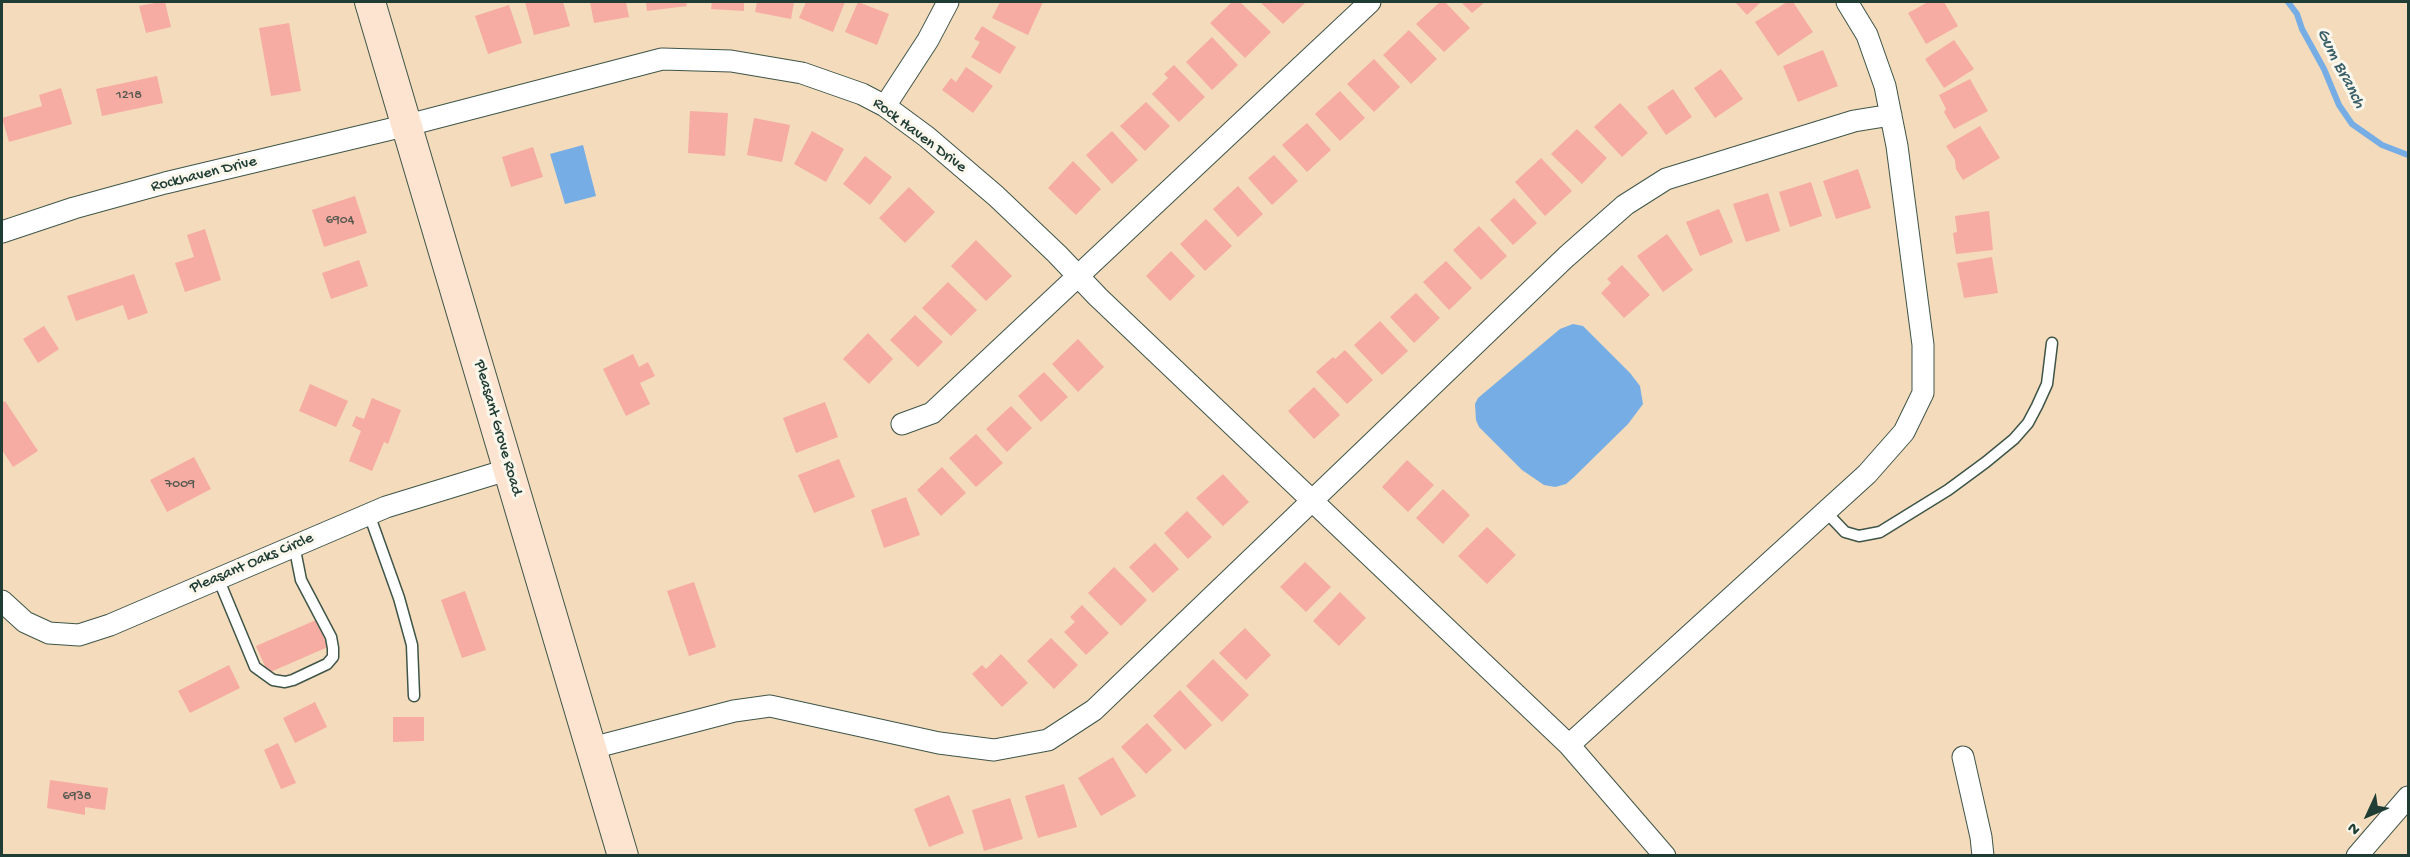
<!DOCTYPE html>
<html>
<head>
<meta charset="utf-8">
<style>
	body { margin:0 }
	#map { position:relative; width:2410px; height:857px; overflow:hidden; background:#f3dbbb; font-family:"Gochi Hand",sans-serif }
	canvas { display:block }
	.frame { position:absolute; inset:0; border:3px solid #1f3d34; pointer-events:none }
	.north { position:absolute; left:2338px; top:785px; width:60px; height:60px; -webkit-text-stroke:4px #fbf7ec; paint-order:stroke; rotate:226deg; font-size:16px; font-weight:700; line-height:24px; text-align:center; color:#1f3d34 }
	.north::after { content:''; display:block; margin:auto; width:21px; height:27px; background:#1f3d34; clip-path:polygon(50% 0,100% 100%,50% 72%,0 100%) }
</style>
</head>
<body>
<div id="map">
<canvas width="2410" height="857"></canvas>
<div class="frame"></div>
<div class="north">N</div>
</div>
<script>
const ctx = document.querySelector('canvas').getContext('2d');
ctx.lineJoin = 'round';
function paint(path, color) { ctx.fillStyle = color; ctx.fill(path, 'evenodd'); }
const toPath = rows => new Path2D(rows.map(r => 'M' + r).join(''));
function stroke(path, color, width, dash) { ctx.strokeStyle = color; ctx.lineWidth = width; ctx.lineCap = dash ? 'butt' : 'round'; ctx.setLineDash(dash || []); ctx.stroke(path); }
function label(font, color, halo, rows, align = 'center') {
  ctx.font = font + ' "Gochi Hand",sans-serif'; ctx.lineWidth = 6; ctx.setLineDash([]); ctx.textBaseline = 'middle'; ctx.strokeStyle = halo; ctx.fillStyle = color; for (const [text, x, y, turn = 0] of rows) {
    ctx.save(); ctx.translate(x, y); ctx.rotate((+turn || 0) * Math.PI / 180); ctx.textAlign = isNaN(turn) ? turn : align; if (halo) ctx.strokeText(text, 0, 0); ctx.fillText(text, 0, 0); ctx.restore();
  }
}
const water = toPath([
	[583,145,596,196,565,204,550,154],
	[1573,324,1583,326,1630,373,1640,386,1643,404,1628,424,1574,477,1566,484,1555,487,1544,485,1522,470,1479,427,1476,420,1475,404,1478,398,1560,329]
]);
const stream = toPath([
	[2288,2,2297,14,2302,29,2324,69,2339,105,2352,124,2382,145,2408,155]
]);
const building = toPath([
	[160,2,165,2,171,27,146,33,139,6],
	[525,2,563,2,570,26,534,35],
	[590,2,626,2,629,17,594,23],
	[646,2,686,2,687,6,647,11],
	[712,2,744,2,744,11,711,9],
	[757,2,794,2,791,19,755,12],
	[806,2,845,2,833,32,799,18],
	[858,2,889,14,877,45,845,32],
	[1000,2,1043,2,1028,35,992,18],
	[1232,2,1240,2,1271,32,1245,58,1210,23],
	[1260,2,1306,2,1283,24],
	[1440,2,1445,2,1470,28,1444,52,1416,24],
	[1461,2,1485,2,1472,13],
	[1735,2,1761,2,1747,15],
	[1787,2,1793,2,1813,32,1778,56,1755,22],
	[1928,2,1944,2,1958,26,1926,44,1908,13],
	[509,5,522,43,488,54,475,16],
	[289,23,301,91,271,96,259,28],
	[982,26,1016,47,1000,74,971,57,980,42,974,39],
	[1409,30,1437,59,1411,84,1383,55],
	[1212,37,1238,65,1212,90,1186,62],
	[1954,40,1974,69,1944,88,1925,59],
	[1823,50,1838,86,1798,102,1783,66],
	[1374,59,1400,87,1374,112,1347,84],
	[1174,65,1205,97,1179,122,1152,94,1168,78,1164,74],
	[966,67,993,86,973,113,942,90,951,78,956,82],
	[1721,69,1743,99,1715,118,1694,88],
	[157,76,163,103,102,116,96,89],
	[1970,79,1988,111,1954,129,1944,112,1946,109,1939,95],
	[61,88,72,124,9,142,2,118,42,106,39,95],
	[1673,89,1692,117,1666,135,1647,107],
	[1340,91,1365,118,1340,141,1315,114],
	[1146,102,1170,126,1145,151,1120,126],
	[1620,103,1648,133,1622,157,1594,127],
	[690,111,728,113,725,156,688,153],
	[754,118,790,125,782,162,747,155],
	[1307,123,1331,150,1307,172,1282,145],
	[1980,126,2000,158,1963,180,1956,169,1955,160,1946,146],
	[1577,129,1607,158,1582,184,1551,154],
	[812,131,844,149,826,182,794,164],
	[1112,131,1138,160,1112,184,1086,155],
	[533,147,543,177,511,187,502,157],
	[1274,155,1298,181,1272,205,1248,178],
	[865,156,892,177,870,205,843,184],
	[1541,158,1572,191,1545,216,1515,182],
	[1073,161,1101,189,1076,215,1048,188],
	[1858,169,1871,208,1836,219,1823,181],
	[1811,182,1822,216,1790,227,1779,192],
	[1238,186,1263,214,1238,237,1213,209],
	[909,187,935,212,905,243,879,218],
	[1768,193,1780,231,1746,242,1733,204],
	[355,196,367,233,324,247,312,210],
	[1514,198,1537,223,1513,245,1490,220],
	[1719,209,1733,242,1700,256,1686,222],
	[1989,211,1993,250,1956,254,1953,233,1957,232,1955,216],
	[1206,219,1232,246,1205,271,1180,244],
	[1479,226,1507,256,1481,280,1453,250],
	[205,229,221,280,185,292,175,263,194,257,187,235],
	[1667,234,1693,270,1663,292,1637,256],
	[976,240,1012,276,986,301,951,266],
	[1171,251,1195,276,1170,301,1146,276],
	[1992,257,1998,293,1964,298,1957,263],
	[359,260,368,286,331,299,322,273],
	[1446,261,1472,288,1449,310,1423,282],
	[1622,265,1650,295,1624,318,1601,293,1611,283,1607,279],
	[134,274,148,313,128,320,123,305,76,321,67,296],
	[948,282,977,310,951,336,922,308],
	[1416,293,1440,318,1414,343,1390,317],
	[915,315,943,342,918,367,890,340],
	[1380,321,1408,351,1382,375,1354,345],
	[44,326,59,349,38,363,23,339],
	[868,333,893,359,869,384,843,359],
	[1078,339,1104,367,1078,392,1052,364],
	[1345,350,1373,380,1347,404,1316,372,1333,357,1335,359],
	[633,354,639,367,648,362,655,376,640,383,650,404,626,416,603,369],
	[1044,372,1068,397,1041,422,1018,396],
	[310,384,348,401,336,427,299,411],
	[1314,387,1340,415,1314,439,1288,411],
	[372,398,401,410,388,444,384,442,372,471,349,461,361,431,352,426,356,416,364,419],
	[5,401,38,451,13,467,2,450,2,403],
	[825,402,838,437,796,453,783,418],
	[1011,406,1032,428,1007,452,986,429],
	[976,434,1003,463,976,487,949,458],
	[194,457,211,489,167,512,150,480],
	[839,459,855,497,814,513,798,475],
	[1407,460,1434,485,1408,512,1382,487],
	[942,467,966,493,941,516,917,490],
	[1223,474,1249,502,1223,526,1196,498],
	[1443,489,1470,515,1443,544,1416,518],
	[906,497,920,535,884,548,871,510],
	[1187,511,1212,537,1188,559,1164,533],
	[1487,527,1516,555,1487,584,1458,556],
	[1155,543,1179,569,1153,593,1129,567],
	[1305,562,1331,587,1306,612,1280,587],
	[1114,567,1147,600,1121,626,1088,593],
	[694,582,716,647,689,656,667,591],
	[465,591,486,650,462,658,441,600],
	[1340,592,1366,618,1339,646,1313,621],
	[1082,605,1109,633,1086,655,1064,632,1075,622,1070,617],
	[316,620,328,647,268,673,256,646],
	[1245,628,1271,655,1246,680,1219,653],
	[1051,638,1078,665,1054,689,1027,661],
	[1001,654,1028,683,1002,707,972,674,982,665,986,669],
	[1213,659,1249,695,1222,722,1186,686],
	[229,665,240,688,190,713,178,691],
	[1180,690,1212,725,1185,750,1153,716],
	[315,702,327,727,295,743,283,718],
	[393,717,424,717,424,741,393,742],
	[1147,723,1172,750,1146,774,1121,747],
	[278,743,296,783,281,789,264,750],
	[1113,757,1136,796,1101,816,1078,778],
	[50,780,108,788,105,810,85,807,85,815,47,808],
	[1064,784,1077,827,1038,838,1025,796],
	[949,795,964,833,929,847,914,809],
	[1010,798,1023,839,984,851,972,810]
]);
const lane = toPath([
	[1826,512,1845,532,1859,536,1880,532,1948,490,1986,462,2014,439,2028,423,2037,406,2047,384,2052,343],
	[369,514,399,598,412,645,414,696],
	[218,578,255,667,273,680,285,682,293,680,327,664,333,657,333,648,331,637,301,580,294,545]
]);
const street = toPath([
	[885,106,928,40,948,2],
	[2,232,74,208,165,183,408,125,662,59,731,61,802,73,862,94,885,106,927,137,996,196,1057,254,1098,297,1569,745,1665,856],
	[902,424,932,413,1370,2],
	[2,601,25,622,49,633,79,635,110,625,386,507,510,469],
	[1569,745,1867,474,1904,432,1923,393,1923,345,1897,146,1885,86,1867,35,1847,2],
	[592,748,734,711,770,706,939,743,994,750,1048,740,1094,710,1566,257,1625,205,1666,179,1854,121,1891,115],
	[1963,757,1981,837,1983,856],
	[2357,856,2408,797]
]);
const secondary = toPath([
	[370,2,623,856]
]);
const numberNames = [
	["1218",129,96],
	["6904",340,221],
	["7009",180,485],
	["6938",77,797]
];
const streetNames = [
	["Rock Haven Drive",919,136,37],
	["Rockhaven Drive",204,175,-14],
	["Pleasant Grove Road",497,428,74],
	["Pleasant Oaks Circle",252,564,-23]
];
const waterNames = [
	["Gum Branch",2340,69,63]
];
paint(water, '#76ade5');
stroke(stream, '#76ade5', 6);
paint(building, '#f6aca3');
stroke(lane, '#3f5548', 13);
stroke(street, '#3f5548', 23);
stroke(secondary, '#3f5548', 32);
stroke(lane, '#fff', 10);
stroke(street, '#fff', 21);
stroke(secondary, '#fde4d1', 30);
label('14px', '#555950', null, numberNames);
label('16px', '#1f3d34', '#fbf7ec', streetNames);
label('italic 18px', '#395f69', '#fbf7ec', waterNames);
</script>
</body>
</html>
